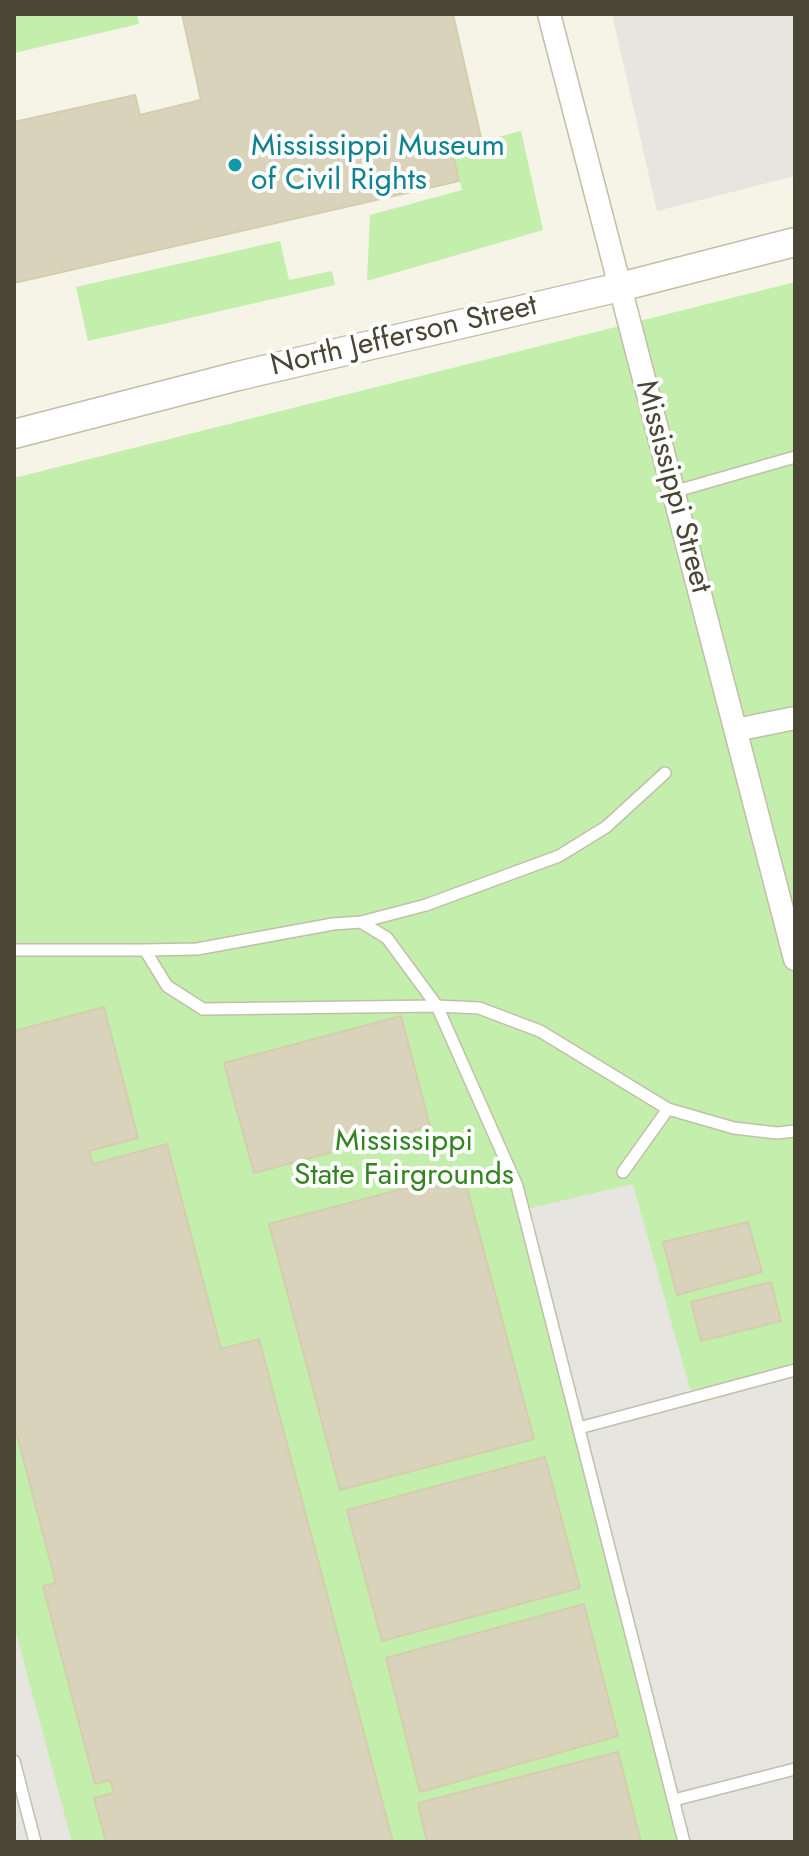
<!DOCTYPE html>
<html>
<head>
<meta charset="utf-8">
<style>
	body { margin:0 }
	#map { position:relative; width:809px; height:1856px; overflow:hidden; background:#f5f4e7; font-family:Jost,sans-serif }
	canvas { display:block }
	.frame { position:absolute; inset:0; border:16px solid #4a4635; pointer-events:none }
</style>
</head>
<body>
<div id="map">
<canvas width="809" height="1856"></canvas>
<div class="frame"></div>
</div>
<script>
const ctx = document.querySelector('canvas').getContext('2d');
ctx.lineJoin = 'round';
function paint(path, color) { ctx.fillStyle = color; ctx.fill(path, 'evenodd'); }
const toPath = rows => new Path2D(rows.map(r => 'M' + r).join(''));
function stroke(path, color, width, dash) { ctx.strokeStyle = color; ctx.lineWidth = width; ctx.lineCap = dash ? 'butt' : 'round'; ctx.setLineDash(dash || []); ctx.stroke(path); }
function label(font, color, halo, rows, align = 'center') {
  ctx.font = font + ' Jost,sans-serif'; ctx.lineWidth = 8; ctx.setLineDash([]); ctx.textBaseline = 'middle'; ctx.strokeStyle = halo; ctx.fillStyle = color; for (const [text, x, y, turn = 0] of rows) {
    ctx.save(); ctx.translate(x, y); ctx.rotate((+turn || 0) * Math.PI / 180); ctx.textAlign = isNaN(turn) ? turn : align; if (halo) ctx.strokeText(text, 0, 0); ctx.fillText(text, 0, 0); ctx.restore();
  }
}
const green = toPath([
	[14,14,137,14,139,24,14,53],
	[521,131,543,230,367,281,370,215,462,190,452,149],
	[280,241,289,280,332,271,335,285,88,341,76,287],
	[795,282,795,1842,14,1842,14,478]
]);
const parking = toPath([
	[612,14,795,14,795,176,657,211],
	[633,1184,690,1389,711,1388,795,1366,795,1842,678,1842,526,1209],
	[14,1625,72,1842,14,1842]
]);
const building = toPath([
	[182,14,453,14,482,142,452,149,459,181,14,283,14,122,135,95,140,115,201,100,182,14],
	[104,1007,138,1138,89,1151,93,1164,167,1144,221,1349,259,1339,393,1842,106,1842,94,1798,114,1793,110,1780,95,1784,43,1586,56,1583,14,1424,14,1031,104,1007],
	[401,1016,430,1126,254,1173,224,1063,401,1016],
	[463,1173,534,1439,340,1490,269,1224,463,1173],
	[748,1222,762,1272,677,1295,663,1242,748,1222],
	[771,1282,781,1321,701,1341,691,1302,771,1282],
	[545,1457,580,1588,382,1641,347,1510,545,1457],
	[584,1604,618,1736,420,1792,386,1658,584,1604],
	[618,1752,641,1842,427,1842,418,1803,618,1752]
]);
const service = toPath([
	[673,492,795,457],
	[361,922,426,905,559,856,606,827,665,773],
	[14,950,145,950,167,986,203,1009,437,1006,517,1186,684,1842],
	[145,950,197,949,333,924,361,922,387,938,437,1006,479,1008,540,1031,668,1109,734,1128,777,1133,795,1131],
	[623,1172,668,1109],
	[579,1428,795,1370],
	[14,1761,35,1842],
	[674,1800,795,1769]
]);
const minor = toPath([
	[549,14,795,959],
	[736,730,795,718]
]);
const tertiary = toPath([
	[14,434,238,376,620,287,795,242]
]);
const markers = [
	[235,165,8,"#0f9aa8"]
];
const cultureNames = [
	["Mississippi Museum",251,148],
	["of Civil Rights",251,182]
];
const streetNames = [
	["North Jefferson Street",404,337,-13],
	["Mississippi Street",672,487,75]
];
const parkNames = [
	["Mississippi",404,1143],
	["State Fairgrounds",404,1177]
];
paint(green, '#c3eeac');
paint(parking, '#e6e5e0');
paint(building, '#d9d3bb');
stroke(building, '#d4cdae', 2);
stroke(service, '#c2bfa9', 14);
stroke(minor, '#c2bfa9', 25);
stroke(tertiary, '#c2bfa9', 31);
stroke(service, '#fff', 11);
stroke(minor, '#fff', 22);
stroke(tertiary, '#fff', 28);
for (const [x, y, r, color] of markers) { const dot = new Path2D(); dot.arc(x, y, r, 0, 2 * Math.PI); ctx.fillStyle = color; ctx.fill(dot); stroke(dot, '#fff', 3); }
label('30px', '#0d838f', '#fff', cultureNames, 'left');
label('30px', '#4a4635', '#fff', streetNames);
label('30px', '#338321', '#fff', parkNames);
</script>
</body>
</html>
